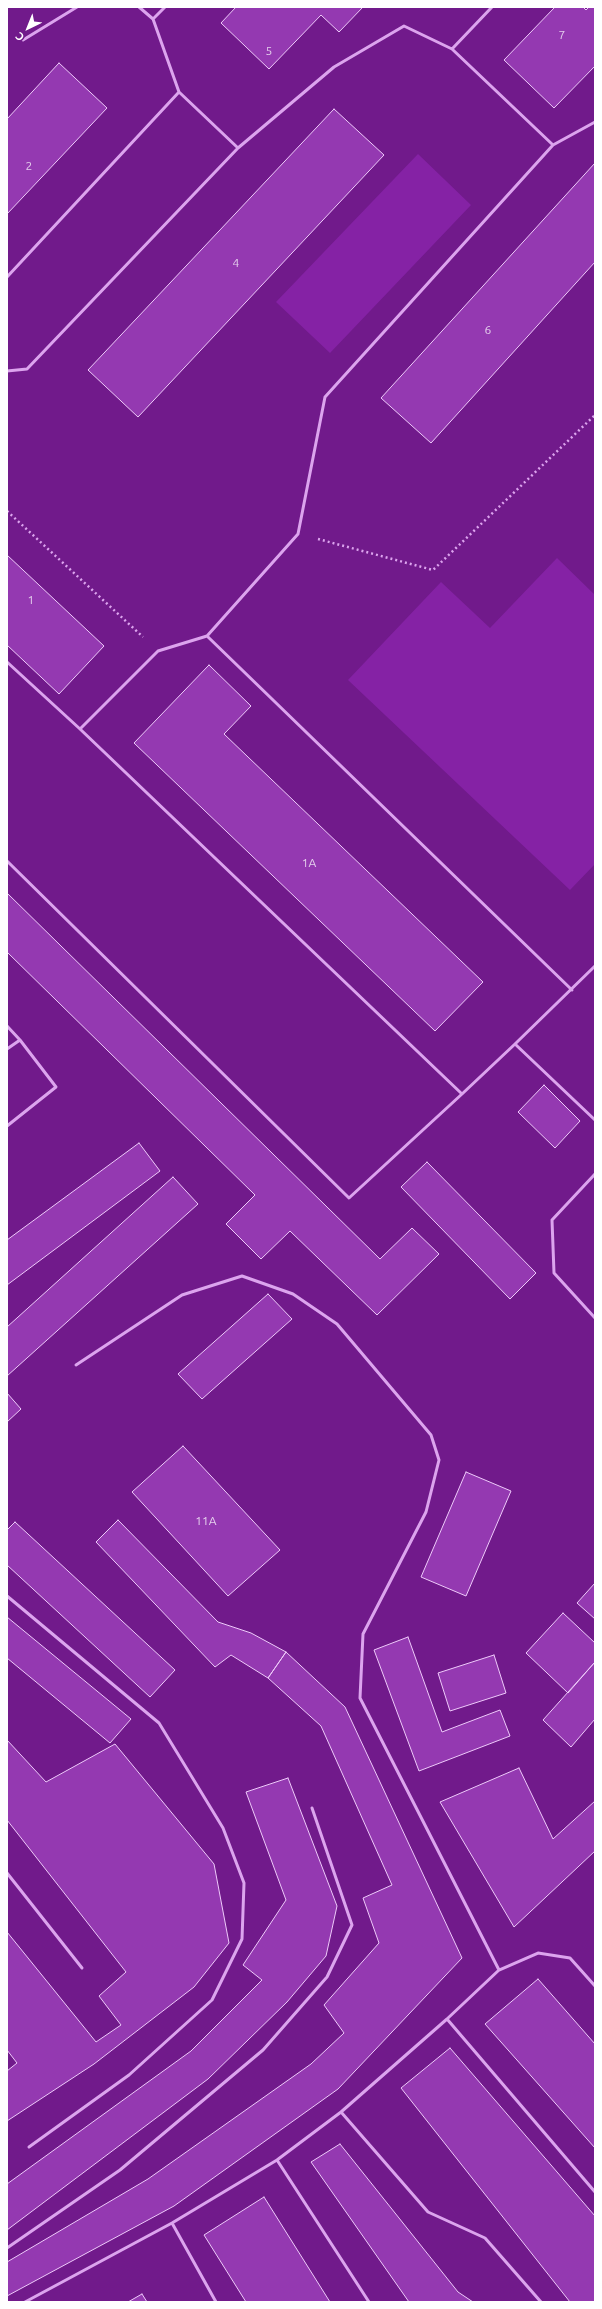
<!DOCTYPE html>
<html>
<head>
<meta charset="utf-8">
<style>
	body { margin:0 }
	#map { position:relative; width:602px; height:2309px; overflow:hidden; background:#711a8b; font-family:Ubuntu,sans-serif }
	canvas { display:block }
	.frame { position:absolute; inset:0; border:8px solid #fff; pointer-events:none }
	.north { position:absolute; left:8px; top:8px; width:40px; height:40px; -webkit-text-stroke:3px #711a8b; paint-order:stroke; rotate:223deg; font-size:11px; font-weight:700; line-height:16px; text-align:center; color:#fff }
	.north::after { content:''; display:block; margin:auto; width:14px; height:18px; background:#fff; clip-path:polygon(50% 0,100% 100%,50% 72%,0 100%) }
</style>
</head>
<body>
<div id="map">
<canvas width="602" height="2309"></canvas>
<div class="frame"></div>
<div class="north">С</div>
</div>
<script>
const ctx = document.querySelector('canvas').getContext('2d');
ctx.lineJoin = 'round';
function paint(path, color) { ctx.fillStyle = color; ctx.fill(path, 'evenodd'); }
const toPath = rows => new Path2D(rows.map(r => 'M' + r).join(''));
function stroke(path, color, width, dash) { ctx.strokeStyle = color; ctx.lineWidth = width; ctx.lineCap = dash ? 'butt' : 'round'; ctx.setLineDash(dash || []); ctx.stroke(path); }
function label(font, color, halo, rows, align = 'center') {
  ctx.font = font + ' Ubuntu,sans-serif'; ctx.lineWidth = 4; ctx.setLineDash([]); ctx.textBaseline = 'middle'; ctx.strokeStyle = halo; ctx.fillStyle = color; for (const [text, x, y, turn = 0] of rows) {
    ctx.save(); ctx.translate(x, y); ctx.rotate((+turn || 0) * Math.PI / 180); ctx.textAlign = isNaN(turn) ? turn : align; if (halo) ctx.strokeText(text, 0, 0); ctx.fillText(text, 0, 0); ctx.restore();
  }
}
const green = toPath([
	[418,154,471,205,330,353,276,302],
	[557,558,595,595,595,864,570,890,348,680,441,582,490,628]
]);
const building = toPath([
	[236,7,363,7,339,32,321,15,269,69,221,23,236,7],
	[555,7,583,7,586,10,589,7,595,7,595,66,554,108,504,60,555,7],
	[59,63,107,108,7,214,7,119,59,63],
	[334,109,384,155,138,417,88,370,334,109],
	[595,163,595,262,431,443,381,398,595,163],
	[7,555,104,646,59,694,7,645,7,555],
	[209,665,251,706,224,734,483,982,435,1031,134,743,209,665],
	[7,893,380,1259,412,1228,439,1254,377,1315,290,1231,261,1259,226,1224,255,1195,7,952,7,893],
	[544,1085,580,1121,555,1148,518,1112,544,1085],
	[139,1143,160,1171,7,1285,7,1240,139,1143],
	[427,1162,536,1273,510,1299,401,1187,427,1162],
	[173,1177,198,1204,7,1376,7,1327,173,1177],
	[268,1294,292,1319,202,1399,178,1374,268,1294],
	[7,1393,21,1409,7,1422,7,1393],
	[183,1446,280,1550,228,1596,132,1492,183,1446],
	[466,1472,511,1491,466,1596,421,1577,466,1472],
	[118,1520,218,1622,251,1633,286,1652,268,1678,231,1655,215,1667,96,1542,118,1520],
	[15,1522,175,1670,150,1697,7,1565,7,1530,15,1522],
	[595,1583,595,1619,577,1603,595,1583],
	[563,1613,595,1643,595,1662,568,1693,526,1653,563,1613],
	[7,1617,131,1719,110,1743,7,1658,7,1617],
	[408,1637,442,1732,500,1710,510,1736,419,1771,374,1650,408,1637],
	[286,1652,345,1707,462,1958,338,2089,174,2206,7,2296,7,2262,148,2179,311,2064,344,2033,324,2005,379,1943,363,1898,392,1885,321,1726,268,1678,286,1652],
	[494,1655,506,1693,450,1711,438,1673,494,1655],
	[595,1662,595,1719,571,1747,543,1720,595,1662],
	[7,1740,46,1782,115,1744,214,1864,229,1943,194,1987,94,2064,7,2121,7,2071,17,2063,7,2050,7,1932,96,2042,121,2025,99,1996,126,1972,7,1820,7,1740],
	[519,1768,553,1839,595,1801,595,1851,514,1927,440,1802,519,1768],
	[288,1778,337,1906,326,1956,287,2002,208,2079,7,2230,7,2184,191,2051,262,1980,243,1965,286,1900,246,1792,288,1778],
	[538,1979,595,2044,595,2148,485,2024,538,1979],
	[450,2048,595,2216,595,2302,570,2302,401,2088,450,2048],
	[340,2144,458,2292,473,2302,409,2302,311,2162,340,2144],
	[264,2197,330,2302,246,2302,204,2235,264,2197],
	[142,2294,147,2302,128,2302,142,2294]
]);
const path = toPath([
	[7,511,143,637],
	[318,539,433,570,595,415]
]);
const lane = toPath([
	[139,7,153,19,165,7],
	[153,19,179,92,238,148,334,67,404,26,452,49,553,145,595,122],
	[23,40,77,7],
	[452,49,492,7],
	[7,277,179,92],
	[7,371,27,369,238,148],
	[207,636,572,990],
	[7,662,80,729,158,651,207,636,298,534,325,397,553,145],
	[80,729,462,1094,515,1044],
	[7,861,349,1198,462,1094],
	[595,966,515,1044,595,1120],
	[7,1026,20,1040,7,1049],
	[7,1126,56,1087,20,1040],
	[595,1174,552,1220,554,1273,595,1318],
	[76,1365,182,1295,242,1276,293,1294,337,1324,431,1435,439,1460,426,1512,363,1634,360,1698,499,1970],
	[7,1596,159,1723,223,1828,244,1883,242,1939,212,2000,129,2075,29,2147],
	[7,1873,82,1968],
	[447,2019,499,1970,538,1953,570,1958,595,1986],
	[341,2112,428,2212,485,2238,541,2302],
	[277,2160,369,2302],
	[172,2223,216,2302],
	[7,2248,120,2170,263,2050,327,1977,352,1925,312,1808],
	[25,2302,172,2223,277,2160,341,2112,447,2019,595,2192]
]);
const numberNames = [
	["7",562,35],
	["5",269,51],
	["2",29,166],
	["4",236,263],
	["6",488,330],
	["1",31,600],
	["1А",309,863],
	["11А",206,1521]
];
paint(green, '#8522a5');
paint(building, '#9439b1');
stroke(building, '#eecafa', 1);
stroke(path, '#dca4ee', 2.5, [2, 3]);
stroke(lane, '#dca4ee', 3);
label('12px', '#e4ceec', null, numberNames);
</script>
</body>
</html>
